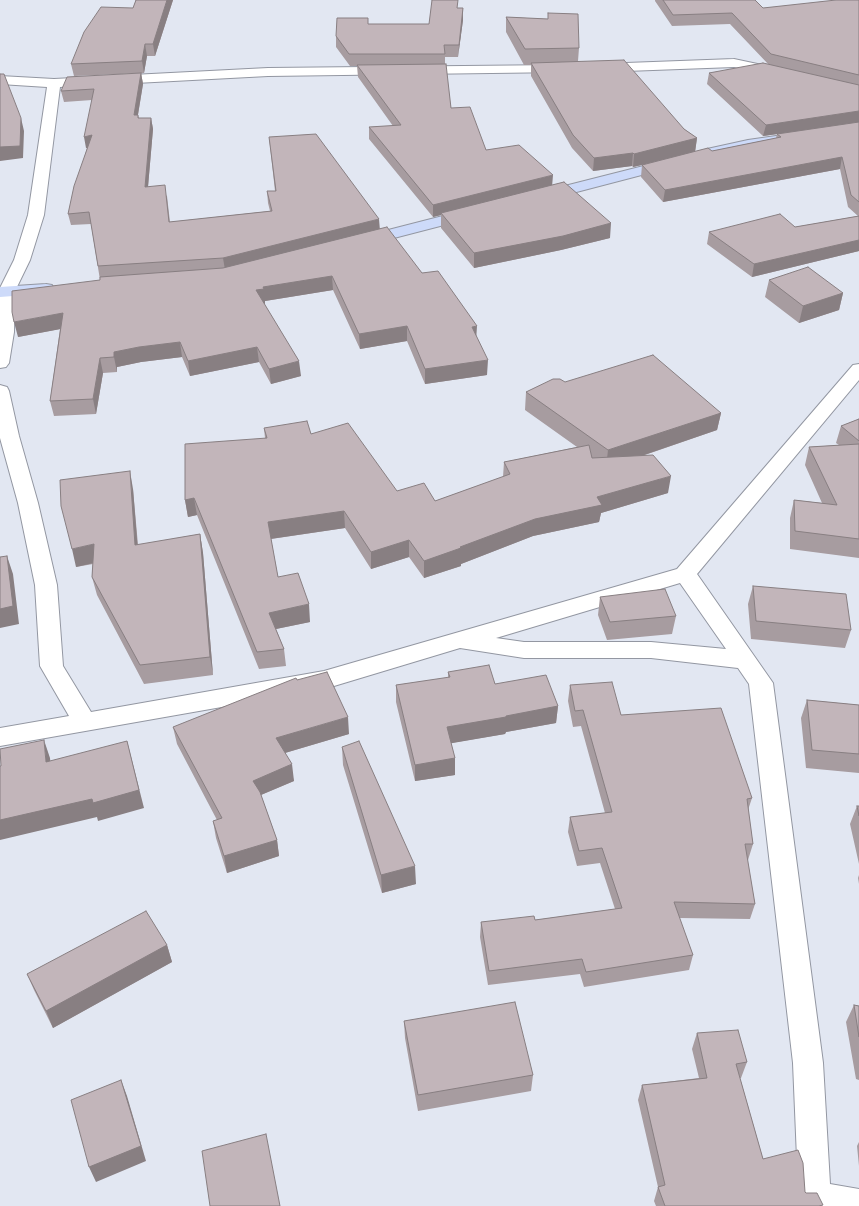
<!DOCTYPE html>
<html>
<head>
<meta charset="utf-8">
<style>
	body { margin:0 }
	canvas { display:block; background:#e2e7f2 }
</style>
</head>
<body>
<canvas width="859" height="1206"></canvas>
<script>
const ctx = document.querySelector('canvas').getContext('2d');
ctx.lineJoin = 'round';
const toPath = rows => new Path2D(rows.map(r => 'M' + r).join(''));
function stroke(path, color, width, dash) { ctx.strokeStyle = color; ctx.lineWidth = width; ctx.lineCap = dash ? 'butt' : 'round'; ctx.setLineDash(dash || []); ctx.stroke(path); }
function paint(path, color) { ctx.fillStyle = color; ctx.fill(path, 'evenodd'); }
const street = toPath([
	[734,59,781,69,783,72,781,75,776,76,734,67,599,72,594,71,592,68,594,65,599,64,734,59],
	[561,65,566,66,568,69,566,72,268,76,60,87,44,215,30,260,15,291,14,332,9,363,6,367,0,368,0,288,14,260,28,215,47,87,0,84,0,76,54,79,268,68,561,65],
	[859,364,859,380,697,574,773,683,823,1063,830,1184,859,1189,859,1206,799,1206,793,1063,749,684,738,668,651,658,524,658,460,648,324,689,0,746,0,728,69,716,40,666,35,585,18,503,0,438,0,385,7,387,9,391,19,436,38,503,57,585,63,666,91,712,324,671,677,569,853,365,859,364],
	[680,583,726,649,651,642,524,642,496,638,680,583]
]);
const secondary = toPath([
	[783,135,788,136,790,139,788,142,748,148,712,156,707,155,705,152,707,149,748,140,783,135],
	[671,159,676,160,678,163,676,166,542,201,537,199,534,196,537,193,671,159],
	[470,209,475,211,478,214,475,217,363,246,357,244,355,241,357,238,470,209],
	[46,284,52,285,54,289,52,293,0,297,0,287,46,284]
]);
const wall = toPath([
	[136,0,173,0,155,56,147,56,144,73,74,76,71,64,133,8],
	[655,0,755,0,763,8,859,0,859,251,752,277,707,244,709,232,795,227,858,216,848,207,840,169,663,202,641,177,642,165,633,167,632,166,593,171,572,148,531,76,531,65,524,65,506,32,506,17,548,19,548,13,579,48,578,61,684,129,697,138,695,152,712,151,776,138,777,134,763,136,707,84,709,73,769,65,730,24,672,26,655,1],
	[458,8,463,8,463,20,458,57,445,57,445,64,451,108,486,150,552,185,610,238,561,250,474,268,441,228,441,215,433,217,369,139,369,127,393,126,358,77,357,66,350,66,336,47,336,36,368,24,429,24],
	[141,73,143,84,138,115,139,118,151,118,153,129,148,187,167,196,170,222,270,211,268,203,267,191,275,191,269,137,380,229,422,273,476,336,487,375,425,384,407,341,360,349,333,290,265,301,265,304,264,304,301,376,271,384,259,362,190,376,182,357,141,362,117,367,117,372,103,373,96,414,54,416,50,401,60,329,18,337,100,280,91,224,71,225,68,214,87,148,86,148,92,100,64,102,61,91],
	[769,280,843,293,839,310,799,323,765,297],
	[565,382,721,413,717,430,642,456,668,493,601,513,599,522,533,536,461,564,461,566,424,578,409,557,371,569,345,528,271,539,278,577,310,622,276,629,284,649,286,666,259,669,197,515,188,517,185,500,265,438,264,428,311,434,397,491,435,501,503,477,504,462,577,447,525,410,526,392],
	[859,419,859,558,790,549,790,518,794,500,822,503,805,465,809,447,839,445,836,443,841,426],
	[133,489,138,545,200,534,203,553,213,675,144,684,97,595,92,577,93,564,76,567],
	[753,586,851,630,845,648,751,639,748,604],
	[600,597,676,616,672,634,607,640,598,615],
	[448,672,495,684,558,706,556,723,506,732,505,734,451,743,455,758,455,775,415,781,396,702,396,685,448,678],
	[570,685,621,715,752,798,748,810,753,844,748,860,747,860,755,904,750,919,679,918,693,955,689,970,584,987,580,974,488,985,480,937,481,922,535,920,615,909,600,863,577,866,568,832,570,817,605,813,581,726,573,727,568,701],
	[807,700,859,705,859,773,806,768,801,718],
	[173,727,349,734,285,753,294,781,261,795,277,840,279,856,227,873,216,838,213,821,217,820,177,744],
	[342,747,416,884,382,893,343,765],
	[857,806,859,806,859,864,850,824],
	[859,875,859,884,858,878],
	[167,945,172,962,53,1028,34,990,27,974],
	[854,1005,859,1006,859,1080,856,1079,846,1022],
	[404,1021,533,1075,531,1091,418,1111,405,1038],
	[697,1033,747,1062,741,1078,740,1078,763,1159,822,1206,656,1206,654,1201,658,1187,638,1100,642,1085,699,1078,692,1049],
	[859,1142,859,1166,857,1146]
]);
const shadedWall = toPath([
	[167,0,173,0,155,56,153,44],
	[463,8,463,20,458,57,459,45],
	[145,44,147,56,144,73,142,61],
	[141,73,143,84,136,126,134,115],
	[859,111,859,123,763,136,766,125],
	[21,118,24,131,23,158,0,161,0,147],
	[151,118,153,129,147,198,145,187],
	[92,135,94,147,86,148,84,137],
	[697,138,695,152,633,167,634,154],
	[633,153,632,166,593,171,594,158],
	[842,157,840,169,663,202,665,190],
	[553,175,552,187,441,213,441,215,433,217,433,205],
	[379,219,380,231,225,270,223,258],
	[611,223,610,238,561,250,474,268,474,253],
	[859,240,859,251,752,277,754,264],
	[332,276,333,290,265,301,265,304,258,305,256,290,263,287],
	[843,293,839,310,799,323,803,306],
	[63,313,66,328,18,337,14,322],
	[407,326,407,341,360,349,359,334],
	[477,326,476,341,472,327],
	[180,342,182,357,141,362,117,367,117,372,114,357,114,352,139,347],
	[257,347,259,362,190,376,188,361],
	[100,358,103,373,96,414,93,399],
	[488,360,487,375,425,384,425,369],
	[299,361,301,376,271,384,269,369],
	[721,413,717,430,606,468,608,450],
	[130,471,133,489,139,564,135,545],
	[671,476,668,493,601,513,599,522,533,536,461,564,461,566,424,578,424,561,460,547,535,519,597,497],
	[194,498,197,515,188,517,185,500],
	[344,511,345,528,270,539,268,522],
	[200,534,203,553,213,675,210,657],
	[409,540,409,557,371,569,371,552],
	[94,544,98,562,76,567,72,549],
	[7,556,13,574,19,624,0,628,0,609],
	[309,604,310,622,271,630,269,613],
	[558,706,556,723,506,732,505,734,447,744,447,727],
	[348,717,349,734,278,755,276,738],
	[44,740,50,758,52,780,46,762],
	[127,741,144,808,98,821,97,817,0,840,0,820],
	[455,758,455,775,415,781,415,765],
	[292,764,294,781,256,797,253,781],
	[277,840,279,856,227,873,224,856],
	[415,866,416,884,382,893,381,875],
	[167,945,172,962,53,1028,46,1011],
	[121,1080,127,1096,146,1161,96,1182,89,1167]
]);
const building = toPath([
	[136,0,167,0,153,44,145,44,142,61,71,64,84,32,101,7,133,8,136,0],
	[432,0,458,0,457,8,463,8,459,45,444,45,445,54,349,54,336,36,337,18,368,18,368,24,429,24,432,0],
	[663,0,755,0,763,8,836,0,859,0,859,75,771,54,732,13,673,15,663,0],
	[548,13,578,14,579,48,525,49,506,17,548,19,548,13],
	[624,60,684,129,697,138,634,154,633,153,594,158,573,135,531,63,624,60],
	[763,63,859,85,859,111,766,125,709,73,763,63],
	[446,64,451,108,470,107,486,150,519,145,553,175,433,205,369,127,401,125,357,65,446,64],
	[141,73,134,115,138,115,138,118,151,118,145,187,165,185,169,222,272,211,267,191,276,191,269,137,316,134,379,219,223,258,98,266,89,212,68,214,74,186,92,135,84,137,94,89,61,91,67,77,141,73],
	[0,74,4,74,21,118,20,146,0,147,0,74],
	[859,122,859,202,851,195,842,157,665,190,642,165,708,148,712,151,781,137,777,134,859,122],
	[564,182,611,223,563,236,474,253,441,213,564,182],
	[780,214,795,227,859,216,859,240,754,264,709,232,780,214],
	[387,227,422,273,438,271,477,326,472,327,488,360,425,369,407,326,359,334,332,276,263,287,264,289,256,290,299,361,269,369,257,347,188,361,180,342,139,347,114,352,114,357,100,358,93,399,50,401,63,313,14,322,12,312,12,291,100,280,100,277,223,268,387,227],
	[808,267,843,293,803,306,769,280,808,267],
	[653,355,721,413,608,450,526,392,553,379,560,379,565,382,653,355],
	[859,419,859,441,841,426,859,419],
	[307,421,311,434,348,423,397,491,424,483,435,501,510,474,504,462,589,445,592,458,653,455,671,476,597,497,602,505,535,519,460,547,461,548,424,561,409,540,371,552,344,511,268,522,278,577,298,573,309,604,269,613,284,649,257,652,194,498,185,500,185,444,267,438,264,428,307,421],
	[859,444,859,539,795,531,794,500,837,505,809,447,859,444],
	[130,471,135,545,200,534,210,657,140,665,92,577,94,544,72,549,61,506,60,480,130,471],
	[7,556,13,606,0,609,0,557,7,556],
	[753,586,846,594,851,630,756,621,753,586],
	[665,589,676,616,610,622,600,597,665,589],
	[489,665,495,684,546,675,558,706,506,716,506,717,447,727,455,758,415,765,396,685,450,677,448,672,489,665],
	[327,672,348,717,276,738,292,764,253,781,260,792,277,840,224,856,213,821,222,818,173,727,296,678,297,680,327,672],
	[612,682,621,715,721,708,752,798,747,799,753,844,745,844,755,904,674,902,693,955,586,972,582,959,489,971,481,922,534,916,535,920,622,908,602,848,579,851,570,817,612,812,583,710,575,711,570,685,612,682],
	[807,700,859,705,859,754,812,750,807,700],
	[44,740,46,762,127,741,139,790,93,803,92,799,0,820,0,766,1,766,0,749,44,740],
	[359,741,415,866,381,875,342,747,359,741],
	[857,806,859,806,859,816,857,806],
	[146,911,167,945,46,1011,27,974,146,911],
	[515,1002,533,1075,418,1095,404,1021,515,1002],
	[854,1005,859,1006,859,1037,854,1005],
	[738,1030,747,1062,736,1064,763,1159,798,1150,803,1163,805,1192,806,1193,817,1193,823,1205,819,1206,665,1206,658,1187,665,1185,642,1085,707,1078,697,1033,738,1030],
	[121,1080,141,1146,89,1167,71,1100,121,1080],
	[266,1134,280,1206,210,1206,202,1151,266,1134]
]);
stroke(street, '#9397a2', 2);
stroke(secondary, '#9397a2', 2);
paint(street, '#fff');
paint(secondary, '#cddaf9');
paint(wall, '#a79ca0');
paint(shadedWall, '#887f82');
paint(building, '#c2b5ba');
stroke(building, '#887f82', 1);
</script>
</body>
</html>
